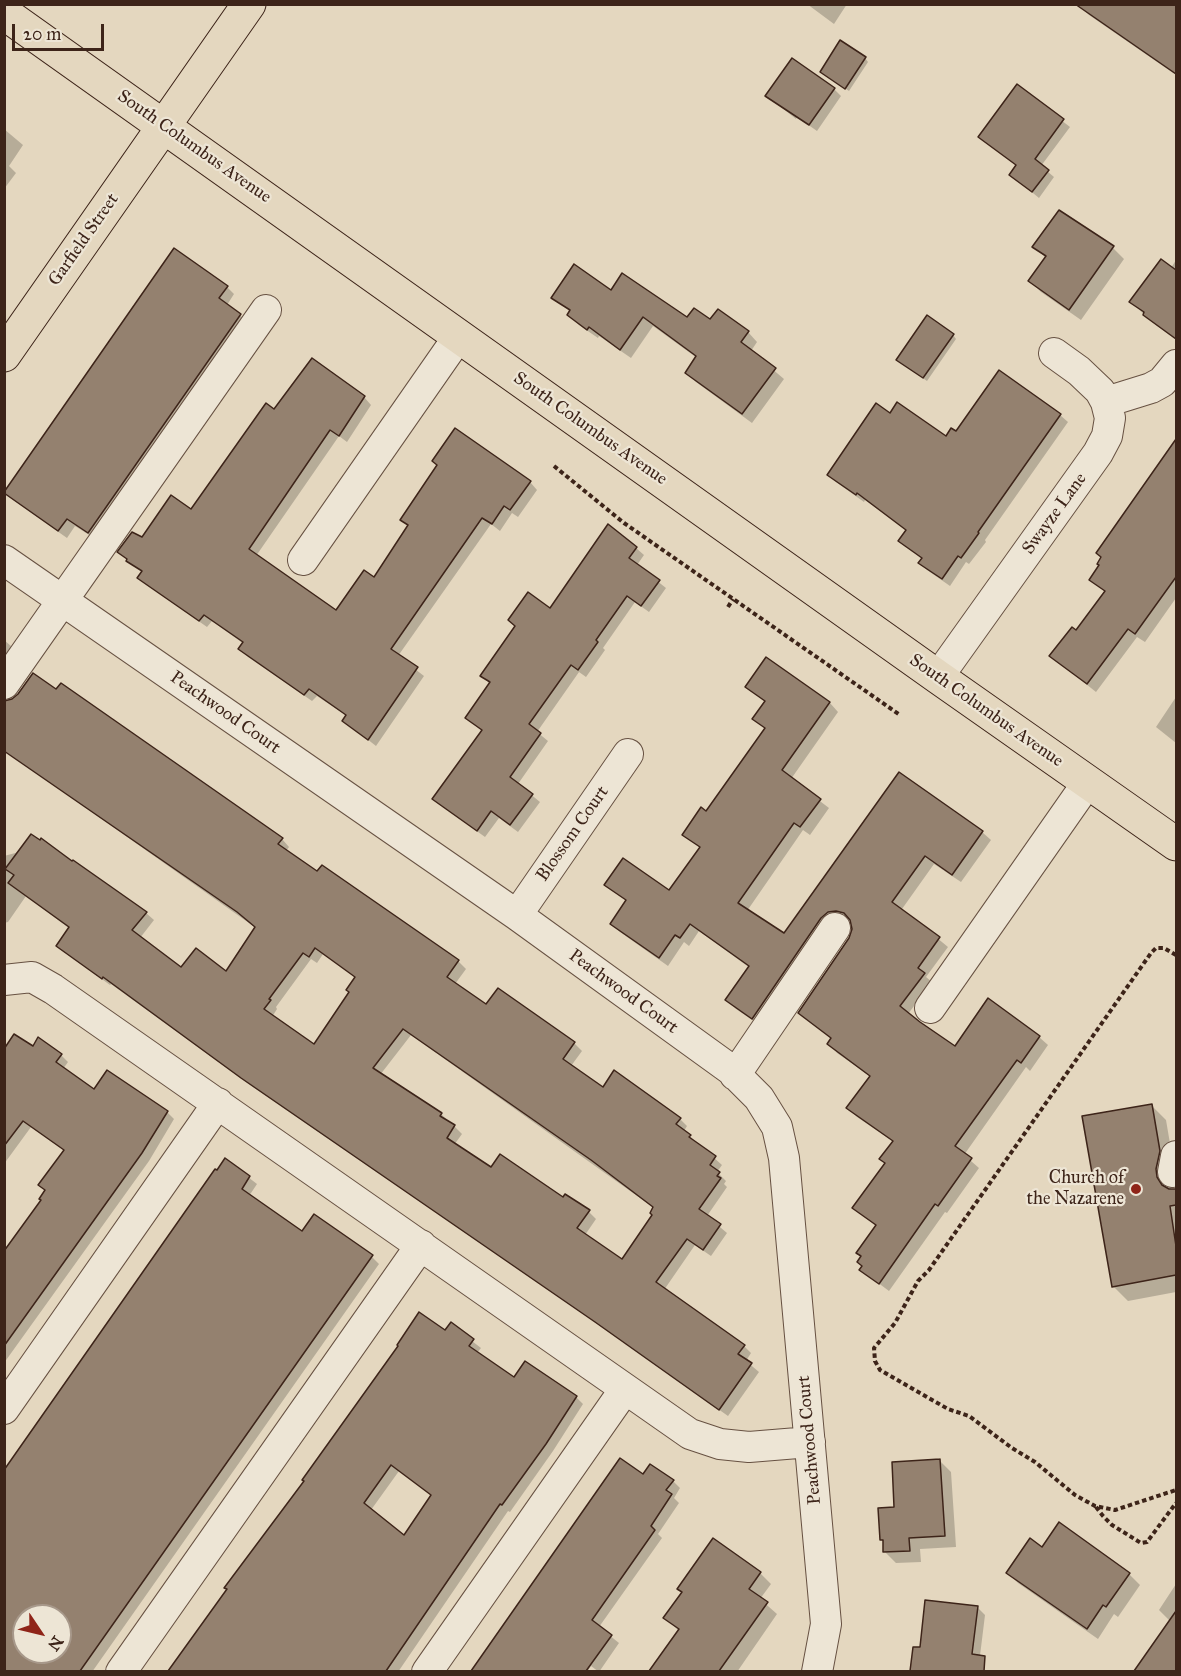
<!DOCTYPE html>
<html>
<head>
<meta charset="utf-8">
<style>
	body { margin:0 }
	#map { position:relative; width:1181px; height:1676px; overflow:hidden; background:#e4d7bf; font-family:"IM FELL Great Primer",serif }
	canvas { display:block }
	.frame { position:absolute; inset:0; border:6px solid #3d2419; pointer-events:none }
	.north { position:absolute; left:12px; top:1604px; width:60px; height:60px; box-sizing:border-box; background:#ede5d5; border:2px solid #a7988a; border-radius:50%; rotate:125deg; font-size:16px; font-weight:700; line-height:24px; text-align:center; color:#3d2419 }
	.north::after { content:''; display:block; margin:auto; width:21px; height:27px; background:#8f2418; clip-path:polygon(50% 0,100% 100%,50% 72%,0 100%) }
	.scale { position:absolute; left:12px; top:24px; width:92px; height:27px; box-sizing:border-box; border:3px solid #3d2419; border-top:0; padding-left:8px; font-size:18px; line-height:21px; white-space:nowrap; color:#3d2419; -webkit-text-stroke:4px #ede5d5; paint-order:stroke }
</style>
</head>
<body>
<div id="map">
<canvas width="1181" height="1676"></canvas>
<div class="frame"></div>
<div class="north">N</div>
<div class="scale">20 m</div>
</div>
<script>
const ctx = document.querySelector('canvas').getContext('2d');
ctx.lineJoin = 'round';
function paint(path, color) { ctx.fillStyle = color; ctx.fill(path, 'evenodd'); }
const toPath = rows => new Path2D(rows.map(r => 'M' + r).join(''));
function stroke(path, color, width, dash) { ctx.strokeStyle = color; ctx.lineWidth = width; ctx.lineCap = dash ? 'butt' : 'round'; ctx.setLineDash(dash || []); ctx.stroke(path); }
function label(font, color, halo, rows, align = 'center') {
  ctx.font = font + ' "IM FELL Great Primer",serif'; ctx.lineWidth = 4.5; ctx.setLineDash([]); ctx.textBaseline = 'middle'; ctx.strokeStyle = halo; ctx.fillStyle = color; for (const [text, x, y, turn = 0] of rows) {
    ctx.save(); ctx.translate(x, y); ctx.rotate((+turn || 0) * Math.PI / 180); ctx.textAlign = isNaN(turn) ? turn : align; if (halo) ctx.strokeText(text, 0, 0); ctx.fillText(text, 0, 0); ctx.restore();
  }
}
const shadow = toPath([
	[807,4,847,4,834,24],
	[1083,4,1176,4,1176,75,1089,15,1081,7],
	[865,58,868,62,849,91,826,75],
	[1017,86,1070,127,1041,166,1054,177,1039,198,1011,175,1017,166,980,137],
	[834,89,841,96,817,131,797,117,796,119,767,96],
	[4,129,23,145,9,166,16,173,4,189],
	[1034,247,1113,248,1124,259,1081,320,1041,292,1030,281,1046,258],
	[1176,260,1176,340,1152,322,1131,302,1171,268],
	[227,287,234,294,227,305,248,322,97,540,75,526,67,538,13,500,6,493],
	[611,292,688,319,710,321,748,332,757,342,751,351,784,379,752,423,696,382,687,372,697,358,653,326,631,358,599,336,598,338,579,325,569,315,571,312,553,297],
	[953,335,956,339,927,381,901,363],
	[364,397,371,405,347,442,339,436,256,556,336,612,374,579,409,527,402,520,530,482,537,490,518,517,512,513,500,531,491,524,398,656,424,676,376,746,344,721,347,716,317,696,312,701,248,657,240,649,244,644,212,621,207,627,147,585,139,578,143,573,119,552,191,511,274,411],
	[890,415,946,438,956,433,1060,415,1068,422,985,540,986,542,969,564,966,562,950,586,927,570,920,563,923,560,900,541,907,531,865,500,864,502,836,482,829,475],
	[1176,440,1176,598,1145,642,1137,637,1096,692,1051,656,1076,632,1106,593,1091,579,1101,566,1102,558,1098,553],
	[636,548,644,555,637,565,666,588,649,612,635,602,603,648,605,650,586,677,579,672,537,732,548,741,518,784,540,802,518,832,499,818,485,837,442,806,483,732,466,718,490,684,482,676,550,610],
	[4,640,18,652,4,671],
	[767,659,830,703,838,712,791,779,829,808,810,835,803,830,747,911,784,935,899,774,982,832,991,840,961,882,934,864,902,909,948,947,926,977,932,982,908,1014,956,1048,1039,1037,1048,1045,1030,1071,1026,1067,964,1155,979,1168,947,1213,945,1212,889,1291,861,1270,877,1227,854,1208,886,1164,894,1142,857,1117,848,1108,871,1077,837,1053,829,1044,832,1039,800,1013,851,938,854,929,852,921,845,919,761,1026,736,1009,727,1000,750,968,699,931,689,946,684,942,668,966,620,932,611,924,627,901,606,884,670,892,700,848,684,834,707,813,766,729,754,719,766,703,747,687],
	[1176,697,1176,743,1156,727],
	[4,750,282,839,289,847,286,851,317,873,322,867,458,961,466,969,455,984,487,1006,498,990,574,1043,582,1051,571,1066,603,1089,680,1119,687,1126,684,1131,722,1165,717,1172,726,1181,724,1184,727,1187,707,1216,727,1233,711,1256,695,1245,664,1290,744,1346,751,1353,746,1361,759,1372,728,1416,605,1329,250,1085,111,984,110,985,66,953,58,945,70,929,26,896,8,922,4,923,4,856,19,852,146,913,154,920,140,938,182,969,226,973,256,928],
	[323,954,356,978,350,993,315,1047,272,1017,277,1009,276,1007,311,959,317,963],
	[411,1035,654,1208,654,1215,622,1261,585,1235,596,1219,589,1212,491,1169,454,1145,462,1134,454,1126,441,1114,380,1075],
	[33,1048,61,1055,68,1062,63,1069,95,1091,167,1112,174,1119,149,1161,4,1363,4,1250,43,1200,65,1151,31,1127,4,1164,4,1050],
	[1151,1105,1166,1120,1174,1167,1171,1185,1171,1190,1176,1190,1176,1292,1128,1301,1113,1286],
	[226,1160,257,1184,249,1196,302,1233,372,1257,379,1264,92,1672,4,1672,4,1471],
	[24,1616,60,1616,60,1652,24,1652],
	[451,1325,481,1348,477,1353,515,1380,576,1397,583,1404,553,1451,510,1512,508,1511,398,1672,169,1672,228,1590],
	[399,1471,432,1496,405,1537,371,1510],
	[620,1461,643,1476,673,1481,680,1488,674,1498,679,1503,658,1534,662,1538,599,1627,619,1643,599,1672,591,1666,587,1672,567,1672,558,1665,554,1672,474,1672],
	[940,1461,951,1472,956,1547,920,1549,921,1562,896,1563,885,1552,884,1543,882,1540,896,1508],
	[1043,1549,1129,1574,1140,1585,1118,1617,1114,1614,1098,1639,1018,1583,1008,1573],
	[760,1573,771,1584,760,1599,777,1614,737,1672,665,1672,657,1663,679,1631,665,1618],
	[1176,1584,1176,1672,1136,1672,1171,1622,1159,1610],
	[977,1607,985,1615,978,1672,912,1672,914,1648,921,1649]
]);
const building = toPath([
	[1075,4,1176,4,1176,74,1075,4],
	[840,40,866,57,845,89,820,72,840,40],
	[792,58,835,88,809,125,765,96,792,58],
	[1017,84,1064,119,1035,159,1049,170,1032,192,1009,175,1016,165,978,137,1017,84],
	[1059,210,1114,246,1069,310,1028,281,1046,256,1032,247,1059,210],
	[174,248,228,286,219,298,241,314,88,533,67,519,58,531,4,493,4,492,174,248],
	[1161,259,1176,270,1176,339,1143,315,1144,312,1129,302,1161,259],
	[574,264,611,290,622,273,687,317,694,308,710,319,718,309,749,331,741,342,776,368,742,414,685,373,696,356,643,317,620,350,589,327,587,330,567,315,570,310,551,298,574,264],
	[927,315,954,334,923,378,896,360,927,315],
	[312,358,365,396,339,436,330,430,249,549,336,610,364,570,374,577,408,525,400,520,437,465,432,461,455,428,531,481,510,510,504,506,492,524,482,518,391,649,418,667,368,740,342,721,346,715,309,689,304,695,238,649,243,642,204,615,199,621,137,578,142,571,126,561,127,559,117,552,132,532,142,537,171,495,191,509,266,403,274,409,312,358],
	[999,370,1061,414,978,532,979,533,961,558,958,556,942,579,918,563,922,558,898,541,906,530,857,493,856,495,827,475,876,403,890,413,897,402,946,436,951,428,956,431,999,370],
	[1176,439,1176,577,1135,634,1128,629,1087,684,1049,656,1072,627,1076,630,1105,591,1089,580,1099,565,1097,564,1101,557,1096,553,1176,439],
	[608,524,637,547,629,558,660,580,641,606,627,596,596,640,598,642,578,670,571,665,529,724,541,733,510,777,533,794,510,825,491,811,477,831,432,799,482,730,465,718,490,682,480,676,515,626,508,620,528,592,550,608,608,524],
	[766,657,830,702,782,770,821,799,800,827,794,823,738,903,784,933,899,772,983,831,952,875,925,856,892,902,940,937,918,968,925,973,900,1006,920,1022,955,1046,988,998,1040,1036,1021,1063,1017,1060,955,1146,972,1158,938,1206,935,1204,879,1284,859,1270,862,1266,857,1262,861,1256,856,1253,876,1225,852,1208,885,1163,879,1159,893,1141,846,1108,870,1076,827,1044,831,1038,798,1013,849,938,852,929,850,920,844,913,836,911,828,912,821,918,752,1019,725,1000,749,966,690,924,680,938,675,935,659,958,610,924,626,900,604,885,623,858,669,890,700,847,682,835,701,807,706,811,765,728,752,719,765,701,745,687,766,657],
	[33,673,56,689,61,683,283,838,278,844,317,871,322,865,459,960,447,977,486,1004,498,988,575,1042,563,1059,603,1087,614,1070,681,1118,676,1124,691,1135,689,1137,716,1156,710,1165,720,1172,717,1176,721,1178,699,1209,721,1224,703,1250,687,1239,656,1282,745,1345,738,1354,752,1363,719,1410,595,1322,241,1078,103,977,102,979,56,946,69,927,8,883,14,875,5,869,31,834,40,840,41,838,72,861,73,860,147,912,132,930,181,967,196,948,226,971,255,927,237,912,4,751,4,701,12,699,18,694,33,673],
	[315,948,355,977,346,990,349,992,314,1044,264,1009,271,1000,269,999,303,953,309,957,315,948],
	[403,1029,591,1160,653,1207,650,1213,652,1215,622,1259,577,1228,590,1210,565,1194,563,1197,500,1154,491,1167,447,1138,455,1125,440,1116,442,1113,373,1068,403,1029],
	[14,1034,33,1046,38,1037,62,1054,56,1062,94,1089,107,1070,168,1111,142,1153,4,1346,4,1251,41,1200,39,1199,45,1190,38,1185,64,1150,23,1121,4,1146,4,1049,14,1034],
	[1152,1104,1160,1151,1156,1169,1157,1177,1162,1185,1169,1189,1176,1189,1176,1205,1170,1206,1176,1246,1176,1275,1112,1287,1082,1116,1152,1104],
	[225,1158,250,1176,242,1189,302,1231,314,1214,373,1255,80,1671,4,1671,4,1470,215,1169,217,1170,225,1158],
	[24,1616,60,1616,60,1652,24,1652,24,1616],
	[419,1312,445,1330,451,1322,474,1339,469,1346,514,1377,525,1361,577,1396,546,1444,502,1505,500,1504,386,1671,168,1671,227,1589,224,1588,304,1481,302,1480,398,1346,397,1345,419,1312],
	[391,1465,431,1495,404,1535,364,1503,391,1465],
	[620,1458,643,1474,650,1464,674,1480,666,1490,672,1494,651,1526,655,1530,592,1620,612,1635,586,1671,471,1671,620,1458],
	[940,1459,945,1536,909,1538,910,1551,883,1552,883,1540,880,1540,878,1508,894,1507,892,1462,940,1459],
	[1059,1522,1130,1573,1106,1607,1103,1605,1087,1629,1006,1573,1030,1538,1042,1547,1059,1522],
	[713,1538,761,1572,749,1589,768,1602,719,1671,649,1671,679,1629,663,1618,682,1592,677,1589,713,1538],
	[925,1600,978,1606,972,1654,985,1656,984,1671,910,1671,913,1647,920,1647,925,1600],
	[1176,1611,1176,1671,1134,1671,1176,1611]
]);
const path = toPath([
	[554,466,624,523,900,715],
	[728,607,733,599],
	[1176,955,1164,948,1156,948,1151,953,929,1270,918,1281,895,1323,874,1348,875,1361,880,1370,948,1409,969,1416,1012,1448,1035,1462,1075,1495,1095,1506,1115,1510,1176,1490],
	[1096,1507,1103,1516,1112,1525,1141,1543,1147,1542,1176,1503]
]);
const minor = toPath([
	[1106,402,1151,388,1162,382,1176,365],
	[4,560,517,915,730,1069,759,1098,777,1127,784,1158,826,1624,817,1672],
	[303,560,459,336],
	[938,677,1098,453,1107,436,1110,418,1106,402,1100,391,1079,371,1054,353],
	[4,684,266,310],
	[517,915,628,754],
	[4,980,32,977,53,989,690,1434,720,1444,749,1447,810,1442],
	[930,1008,1088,782],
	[735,1075,835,928],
	[1173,1172,1176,1156],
	[4,1409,218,1103],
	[121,1672,421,1245],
	[427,1672,625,1389]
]);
const major = toPath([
	[4,13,938,677,1176,844],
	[4,355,249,4]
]);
const markers = [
	[1136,1189,6,"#8f2418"]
];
const streetNames = [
	["South Columbus Avenue",194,147,35],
	["Garfield Street",84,240,-55],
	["South Columbus Avenue",590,429,35],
	["Swayze Lane",1055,514,-54],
	["South Columbus Avenue",986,711,35],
	["Peachwood Court",225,713,35],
	["Blossom Court",573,834,-55],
	["Peachwood Court",623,992,36],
	["Peachwood Court",810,1440,-95]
];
const poiNames = [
	["Church of",1124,1179],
	["the Nazarene",1124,1200]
];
paint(shadow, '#0003');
paint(building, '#94816f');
stroke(building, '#3d2419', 1.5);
stroke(minor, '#675142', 32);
stroke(major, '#3d2419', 35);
stroke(path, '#3d2419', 4, [4.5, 3]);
stroke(minor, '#ede5d5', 30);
stroke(major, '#e4d7bf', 33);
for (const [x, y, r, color] of markers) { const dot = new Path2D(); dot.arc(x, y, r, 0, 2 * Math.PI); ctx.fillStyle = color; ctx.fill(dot); stroke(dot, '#ede5d5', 2); }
label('18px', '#3d2419', '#ede5d5', streetNames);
label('18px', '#3d2419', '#ede5d5', poiNames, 'right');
</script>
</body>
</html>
